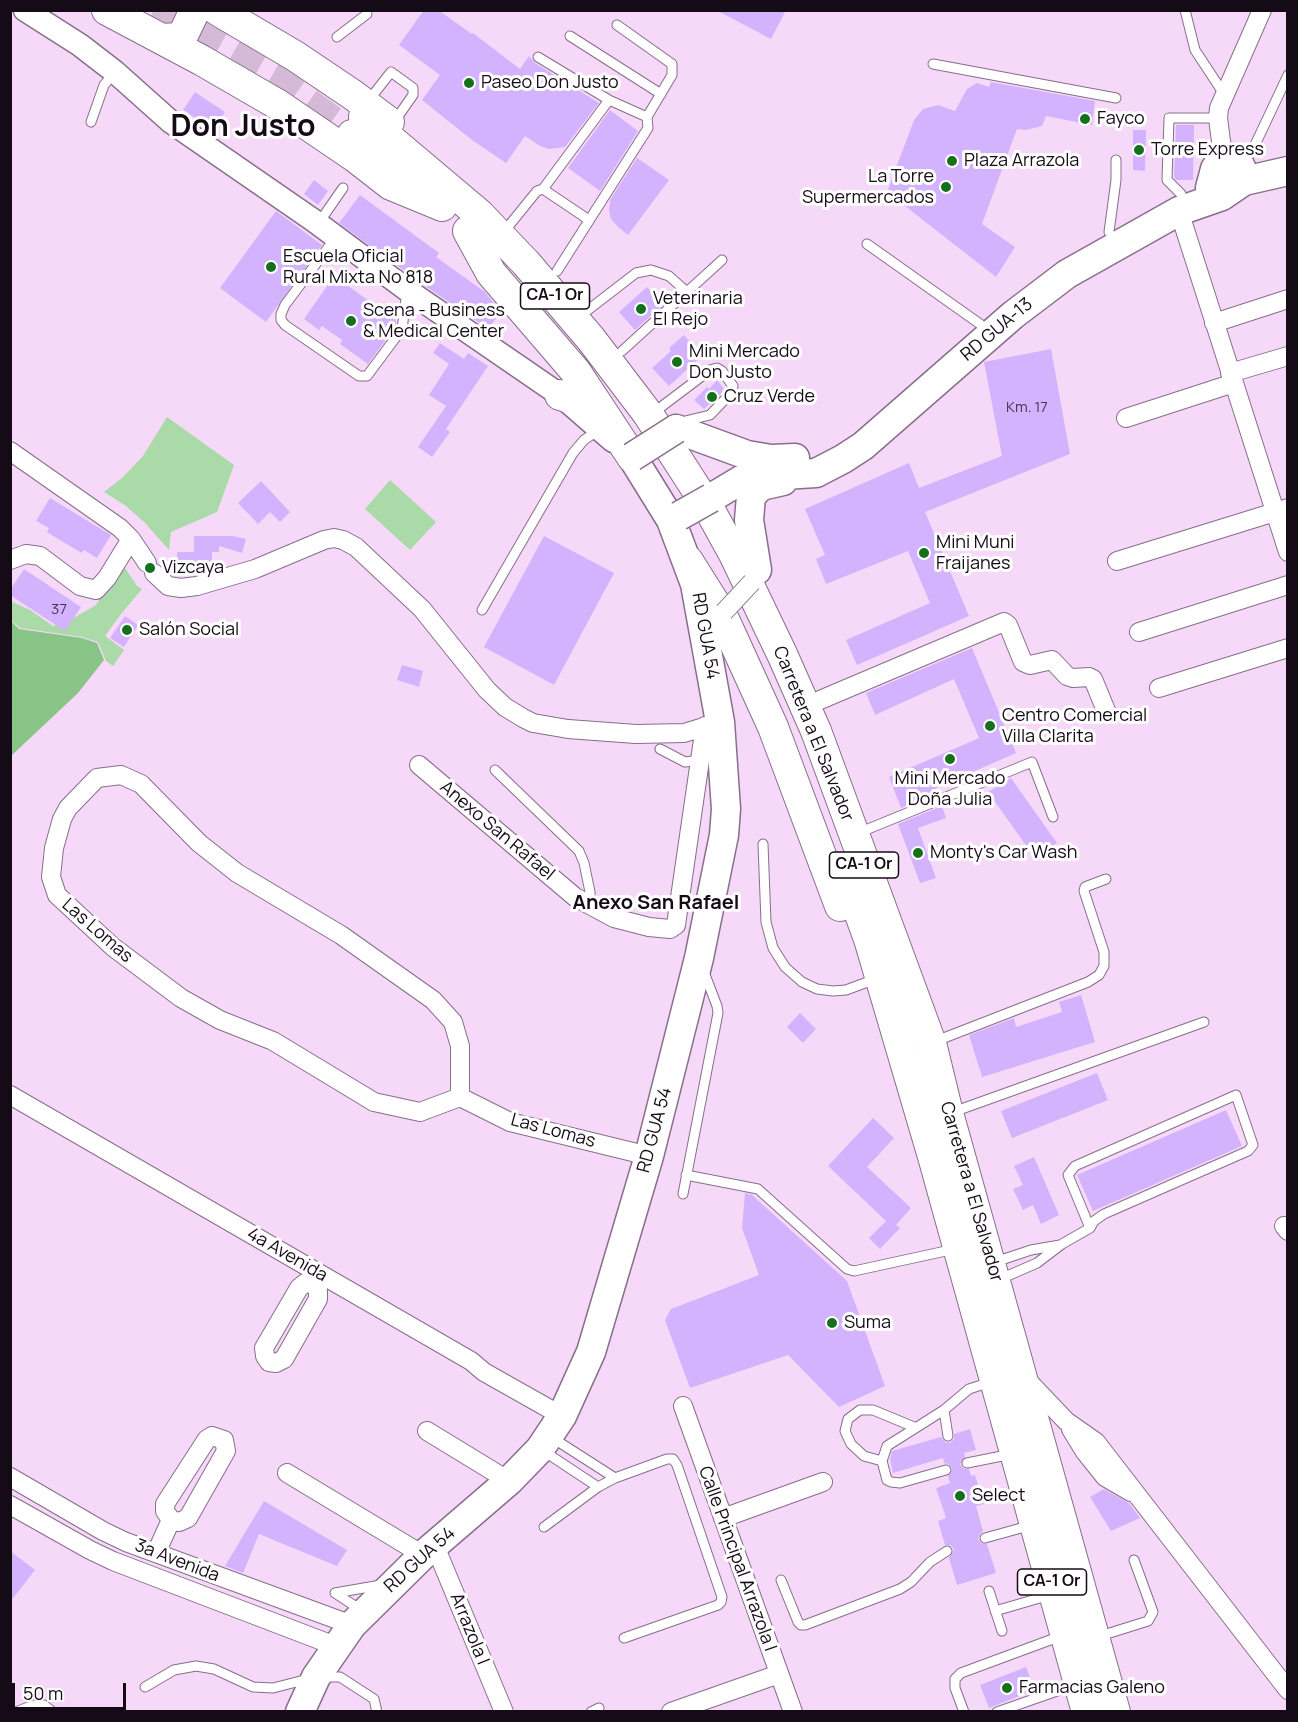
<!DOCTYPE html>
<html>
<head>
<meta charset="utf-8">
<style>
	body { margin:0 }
	#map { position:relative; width:1298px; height:1722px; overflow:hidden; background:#f6d9f8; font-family:Manrope,sans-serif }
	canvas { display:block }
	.frame { position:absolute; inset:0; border:12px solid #150b16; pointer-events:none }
	.scale { position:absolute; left:12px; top:1683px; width:114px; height:27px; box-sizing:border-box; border:3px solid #150b16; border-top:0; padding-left:8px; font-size:18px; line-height:21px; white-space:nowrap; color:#150b16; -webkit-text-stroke:4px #fff; paint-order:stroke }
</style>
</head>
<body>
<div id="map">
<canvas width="1298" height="1722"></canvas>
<div class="frame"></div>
<div class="scale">50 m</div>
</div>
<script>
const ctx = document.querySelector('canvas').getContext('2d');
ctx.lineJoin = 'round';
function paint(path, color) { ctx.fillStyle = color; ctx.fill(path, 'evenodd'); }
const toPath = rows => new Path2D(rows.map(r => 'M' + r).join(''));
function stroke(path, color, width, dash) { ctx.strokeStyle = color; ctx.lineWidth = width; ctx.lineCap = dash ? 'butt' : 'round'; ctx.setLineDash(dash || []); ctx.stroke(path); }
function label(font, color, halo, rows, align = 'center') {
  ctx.font = font + ' Manrope,sans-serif'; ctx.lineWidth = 6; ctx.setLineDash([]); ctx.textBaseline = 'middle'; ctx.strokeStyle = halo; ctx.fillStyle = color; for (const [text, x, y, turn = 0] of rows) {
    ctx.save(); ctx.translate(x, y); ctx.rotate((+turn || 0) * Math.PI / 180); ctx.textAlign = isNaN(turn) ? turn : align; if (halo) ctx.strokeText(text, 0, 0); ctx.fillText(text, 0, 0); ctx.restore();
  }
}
const green = toPath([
	[167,417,234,465,217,512,171,532,169,550,145,523,126,506,104,492,122,478,143,456],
	[390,480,436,522,410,550,365,509],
	[123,565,137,586,142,589,121,614,105,636,124,650,113,666,106,661,98,642,82,637,20,628,11,620,10,601,30,610,53,626,72,619,96,605]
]);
const forest = toPath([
	[11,621,19,629,82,638,97,643,104,660,78,693,11,756]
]);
const building = toPath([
	[424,10,438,10,472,34,473,33,520,69,529,56,535,63,599,103,565,147,549,149,540,146,525,136,506,163,472,140,422,100,440,75,399,45],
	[716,10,786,10,771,39],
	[991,82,1095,101,1092,125,1046,116,1042,126,1026,130,1017,129,982,224,1015,247,996,277,887,192,914,120,923,109,938,105,955,111,967,89,977,83,989,87],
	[195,92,225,112,213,130,183,110],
	[610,110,638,131,600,191,568,168],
	[1176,125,1194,125,1193,180,1176,180,1174,177],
	[1133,130,1146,130,1145,171,1133,170],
	[637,158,669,180,628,235,618,227,611,219,609,210,610,200],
	[314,180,328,191,318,205,304,194],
	[360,195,439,253,436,257,485,292,501,312,488,329,418,281,339,223],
	[276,211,322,245,266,322,220,288],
	[334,276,396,320,396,326,368,364,340,344,342,340,322,326,319,330,304,319],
	[647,287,663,305,635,330,619,312],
	[684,335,702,356,669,386,652,368,671,351,669,348],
	[440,343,464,359,468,353,488,366,446,429,450,432,432,457,418,447,446,406,429,395,449,364,433,353],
	[1051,349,1070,454,925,512,969,616,857,665,846,640,930,603,908,551,826,584,816,559,825,555,805,509,909,463,919,488,1002,456,984,362],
	[717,380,725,390,704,409,694,400,707,387,709,389],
	[261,481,290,512,280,522,270,512,258,524,238,503],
	[50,498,111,535,97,558,84,550,82,553,58,539,47,532,49,528,36,521],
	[194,536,233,536,246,539,242,553,219,546,219,552,212,552,212,570,177,572,177,552,194,552],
	[544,536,614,573,554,685,484,647],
	[24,569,81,607,65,631,10,595,10,590],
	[125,616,138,625,124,647,110,638],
	[972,648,1016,753,936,788,937,793,901,808,889,777,979,738,954,679,875,715,866,693],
	[402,665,423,671,419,687,397,680],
	[1011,778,1057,843,1035,858,988,792],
	[942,806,946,818,918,828,936,878,920,883,898,824],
	[1081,995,1095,1042,982,1077,969,1035,1014,1018,1016,1027,1062,1012,1059,1002],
	[800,1013,816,1029,803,1043,787,1027],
	[1097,1073,1108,1100,1012,1138,1001,1111],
	[1226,1110,1242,1146,1093,1211,1077,1175],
	[873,1118,894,1138,867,1167,911,1208,896,1225,900,1228,880,1249,869,1238,886,1221,828,1166],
	[1034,1157,1059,1215,1041,1224,1033,1205,1023,1210,1013,1189,1023,1185,1014,1166],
	[745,1193,752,1195,847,1281,885,1386,839,1407,788,1355,690,1388,665,1320,671,1309,759,1275,742,1228],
	[970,1429,976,1450,964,1453,965,1457,960,1464,964,1469,969,1469,971,1476,975,1475,984,1504,976,1506,983,1531,980,1534,978,1539,981,1543,987,1544,996,1573,957,1585,949,1558,954,1550,951,1545,945,1545,938,1521,946,1518,936,1488,950,1483,948,1476,952,1472,952,1468,948,1464,944,1463,943,1458,893,1473,890,1459,892,1451,941,1437,945,1442,950,1443,954,1439,954,1434],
	[1104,1489,1129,1503,1140,1518,1111,1531,1090,1497],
	[264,1501,347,1550,337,1566,259,1534,243,1573,225,1566],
	[10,1551,35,1570,10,1602],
	[1026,1667,1035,1690,989,1708,980,1685]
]);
const trunkTunnel = toPath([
	[154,10,272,77,352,135]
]);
const service = toPath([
	[1185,10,1195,50,1224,94],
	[570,36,661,94],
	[337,37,367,14],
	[538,57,609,100,647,117],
	[933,64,1116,98],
	[369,100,391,72,413,88,413,95,394,122],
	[91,122,104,85,115,72],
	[1243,164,1254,147,1288,75],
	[543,189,609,100],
	[1181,194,1167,180,1169,118,1218,118],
	[318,224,343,188],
	[507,228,537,191,543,189,589,220],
	[1109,232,1116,180,1116,160],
	[336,237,285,305,281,314,281,320,285,325,359,376,367,376,402,329,406,299,410,292],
	[867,244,980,324],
	[557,271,648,128,647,117,672,75,672,64,617,25],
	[588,310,636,273,651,270,669,276,687,292],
	[622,351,722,260],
	[661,407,710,370,717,368,722,371,733,386,731,393,710,415,681,422],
	[482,610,573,453,584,440,600,429],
	[660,749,685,762,701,760],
	[495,770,579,851,584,863,590,892,590,905],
	[868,829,1032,762,1053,817],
	[763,844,766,922,773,948,785,967,802,982,817,989,833,991,846,990,873,980],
	[936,1041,1088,982,1099,975,1104,966,1104,952,1084,891,1085,887,1106,879],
	[953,1112,1204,1022],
	[686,1175,758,1189,847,1269,854,1271,955,1249],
	[683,1194,718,1013,717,1006,704,972],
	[995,1262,1031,1250,1060,1245],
	[998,1280,1037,1263,1062,1244,1090,1228,1094,1221,1104,1214,1248,1151,1253,1145,1236,1095,1075,1166,1068,1175,1090,1228],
	[944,1410,948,1436],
	[551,1437,615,1478],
	[542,1450,598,1487],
	[882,1461,864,1456,851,1444,845,1431,848,1419,860,1410,873,1410,914,1427],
	[967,1463,1012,1454],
	[946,1470,900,1483,891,1482,887,1480,882,1461,887,1446,944,1410,969,1389,991,1382],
	[544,1527,598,1487,615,1478,667,1459,673,1459,677,1465,722,1597,721,1602,718,1605,624,1638],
	[985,1538,1032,1525],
	[781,1580,798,1622,801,1625,805,1625,900,1589,911,1582,930,1562,947,1551],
	[989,1591,1002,1631],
	[335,1593,381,1585],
	[335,1593,361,1610],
	[995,1611,1050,1595],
	[1097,1637,1148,1621,1153,1612,1134,1560],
	[145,1687,174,1670,196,1666,214,1669,253,1687,273,1688,316,1677,340,1677,374,1699,377,1712],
	[16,1712,33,1705,44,1705,53,1712],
	[591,1712,599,1708],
	[964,1712,955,1688,955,1679,961,1673,1061,1636],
	[997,1712,1077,1684]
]);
const minor = toPath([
	[1223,157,1218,118,1219,108,1262,10],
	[1179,211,1288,552],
	[1214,323,1288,299],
	[1230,373,1288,356],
	[1126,418,1234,383],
	[10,451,120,528,131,539,147,563],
	[10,560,26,554,40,556,80,586,96,590,107,578,131,539],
	[1117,561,1288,508],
	[154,573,168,586,181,588,197,586,255,569,324,540,334,538,343,540,356,547,422,609,487,690,505,707,523,718,533,723,568,729,636,734,684,733,720,722],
	[1139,632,1288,585],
	[1159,688,1288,648],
	[820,700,1004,622,1008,625,1023,662,1030,665,1052,660,1067,676,1073,678,1089,677,1093,679,1107,713],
	[419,765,575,897,614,918,649,927,670,929,676,925,705,726],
	[10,1095,471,1361,484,1372,562,1416],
	[460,1097,460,1046,453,1022,433,1000,341,935,237,873,199,843,141,784,121,775,97,778,68,808,62,819,54,848,51,877,57,895,113,947,181,998,220,1020,273,1041,374,1102,420,1112,460,1097,510,1122,649,1156],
	[1284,1226,1288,1231],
	[305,1283,314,1284,318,1291,318,1299,284,1359,276,1363,269,1362,265,1356,264,1348,299,1288,305,1283],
	[1027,1380,1066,1421,1096,1442,1288,1690],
	[683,1406,793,1712],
	[1071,1429,1085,1452,1105,1477,1131,1492],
	[427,1431,509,1481],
	[212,1436,224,1440,226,1451,188,1518,179,1522,171,1520,165,1511,165,1504,207,1439,212,1436],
	[287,1473,423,1555],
	[10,1477,103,1531,126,1542,352,1625],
	[10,1505,90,1550,113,1561,338,1647],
	[723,1518,823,1482],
	[435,1546,504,1712],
	[156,1553,171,1520],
	[671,1712,779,1674]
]);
const tertiary = toPath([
	[25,10,80,45,115,72,171,122,313,220,410,292,560,395,613,441]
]);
const primary = toPath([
	[1210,188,1215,169,1223,157,1231,157,1237,161,1241,167,1241,176,1244,181],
	[676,429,747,455,771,459,795,458],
	[711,498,741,480,750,477,816,473,843,459,863,446,1013,315,1067,274,1179,211,1222,196,1244,181,1288,171],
	[757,570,749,520,751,496,761,486,783,481],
	[300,1712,316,1677,352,1625,423,1555,509,1481,540,1449,562,1416,591,1352,649,1156,699,958,724,835,726,809,720,722,695,584,671,520,632,457]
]);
const trunk = toPath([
	[107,10,201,60,277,104,355,157,391,185,442,206],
	[217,10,295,56,353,95,389,122],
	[163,39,177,38,184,33,195,10],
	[364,117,479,214,526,263,591,339,648,414,708,507,734,554,782,654,816,731,931,1043,948,1113,1115,1712],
	[352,135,407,178],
	[468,231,491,273,576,372,632,457],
	[560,395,573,399,579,396,581,388,576,372],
	[688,561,722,615,773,727,840,906],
	[845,873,869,939,934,1160,1087,1712]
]);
const minorBridge = toPath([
	[724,612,752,582]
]);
const primaryBridge = toPath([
	[632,457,676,429],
	[679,516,711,498]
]);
const markers = [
	[469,83,6,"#15701c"],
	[1085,119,6,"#15701c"],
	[1139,150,6,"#15701c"],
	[952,161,6,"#15701c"],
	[946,187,6,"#15701c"],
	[271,267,6,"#15701c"],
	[641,309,6,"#15701c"],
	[351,321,6,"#15701c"],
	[677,362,6,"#15701c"],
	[712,397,6,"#15701c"],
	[924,553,6,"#15701c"],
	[150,568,6,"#15701c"],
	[127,630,6,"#15701c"],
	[990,726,6,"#15701c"],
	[950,759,6,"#15701c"],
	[918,853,6,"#15701c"],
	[832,1323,6,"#15701c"],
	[960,1496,6,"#15701c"],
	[1007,1688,6,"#15701c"]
];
const numberNames = [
	["Km. 17",1027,408],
	["37",59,610]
];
const shields = [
	[555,296,69],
	[864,865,69],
	[1052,1582,69]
];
const shieldNames = [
	["CA-1 Or",555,296],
	["CA-1 Or",864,865],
	["CA-1 Or",1052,1582]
];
const poiNames = [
	["Paseo Don Justo",481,83],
	["Fayco",1097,119],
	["Torre Express",1151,150],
	["Plaza Arrazola",964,161],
	["La Torre",934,177,"right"],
	["Supermercados",934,198,"right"],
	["Escuela Oficial",283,257],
	["Rural Mixta No 818",283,278],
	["Veterinaria",653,299],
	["El Rejo",653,320],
	["Scena - Business",363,311],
	["& Medical Center",363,332],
	["Mini Mercado",689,352],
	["Don Justo",689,373],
	["Cruz Verde",724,397],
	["Mini Muni",936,543],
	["Fraijanes",936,564],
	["Vizcaya",162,568],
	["Salón Social",139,630],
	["Centro Comercial",1002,716],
	["Villa Clarita",1002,737],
	["Mini Mercado",950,779,"center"],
	["Doña Julia",950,800,"center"],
	["Monty's Car Wash",930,853],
	["Suma",844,1323],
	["Select",972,1496],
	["Farmacias Galeno",1019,1688]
];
const streetNames = [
	["RD GUA-13",997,330,-40],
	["RD GUA 54",705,636,80],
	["Carretera a El Salvador",813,734,68],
	["Anexo San Rafael",497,831,40],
	["Las Lomas",97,931,41],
	["RD GUA 54",655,1130,-75],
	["Las Lomas",553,1131,15],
	["Carretera a El Salvador",971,1192,74],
	["4a Avenida",287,1255,30],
	["Calle Principal Arrazola I",737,1559,70],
	["RD GUA 54",420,1560,-42],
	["3a Avenida",177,1561,21],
	["Arrazola I",469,1629,68]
];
const neighbourhoodNames = [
	["Anexo San Rafael",656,903]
];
const townNames = [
	["Don Justo",243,128]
];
paint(green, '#a9daa7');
paint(forest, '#88c486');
paint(building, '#d3b3fd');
stroke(trunkTunnel, '#d4bad6', 30, [30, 15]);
stroke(service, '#876e8a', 11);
stroke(minor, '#876e8a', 20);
stroke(tertiary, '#876e8a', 25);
stroke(primary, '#876e8a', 31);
stroke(trunk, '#876e8a', 32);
stroke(service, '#fff', 9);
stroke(minor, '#fff', 18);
stroke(tertiary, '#fff', 22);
stroke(primary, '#fff', 28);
stroke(trunk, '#fff', 30);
stroke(minorBridge, '#876e8a', 20, []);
stroke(primaryBridge, '#876e8a', 31, []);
stroke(minorBridge, '#fff', 18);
stroke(primaryBridge, '#fff', 28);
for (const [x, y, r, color] of markers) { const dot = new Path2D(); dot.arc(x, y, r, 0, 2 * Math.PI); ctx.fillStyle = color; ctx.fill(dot); stroke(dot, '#fff', 2); }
label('15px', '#443550', null, numberNames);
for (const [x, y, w] of shields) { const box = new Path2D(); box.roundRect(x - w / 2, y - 13, w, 26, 4.5); ctx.fillStyle = '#fff'; ctx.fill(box); stroke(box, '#150b16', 1.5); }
label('bold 16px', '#150b16', null, shieldNames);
label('18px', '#150b16', '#fff', poiNames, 'left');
label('18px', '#150b16', '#fff', streetNames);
label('bold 20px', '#150b16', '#fff', neighbourhoodNames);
label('bold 30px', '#150b16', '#fff', townNames);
</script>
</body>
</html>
